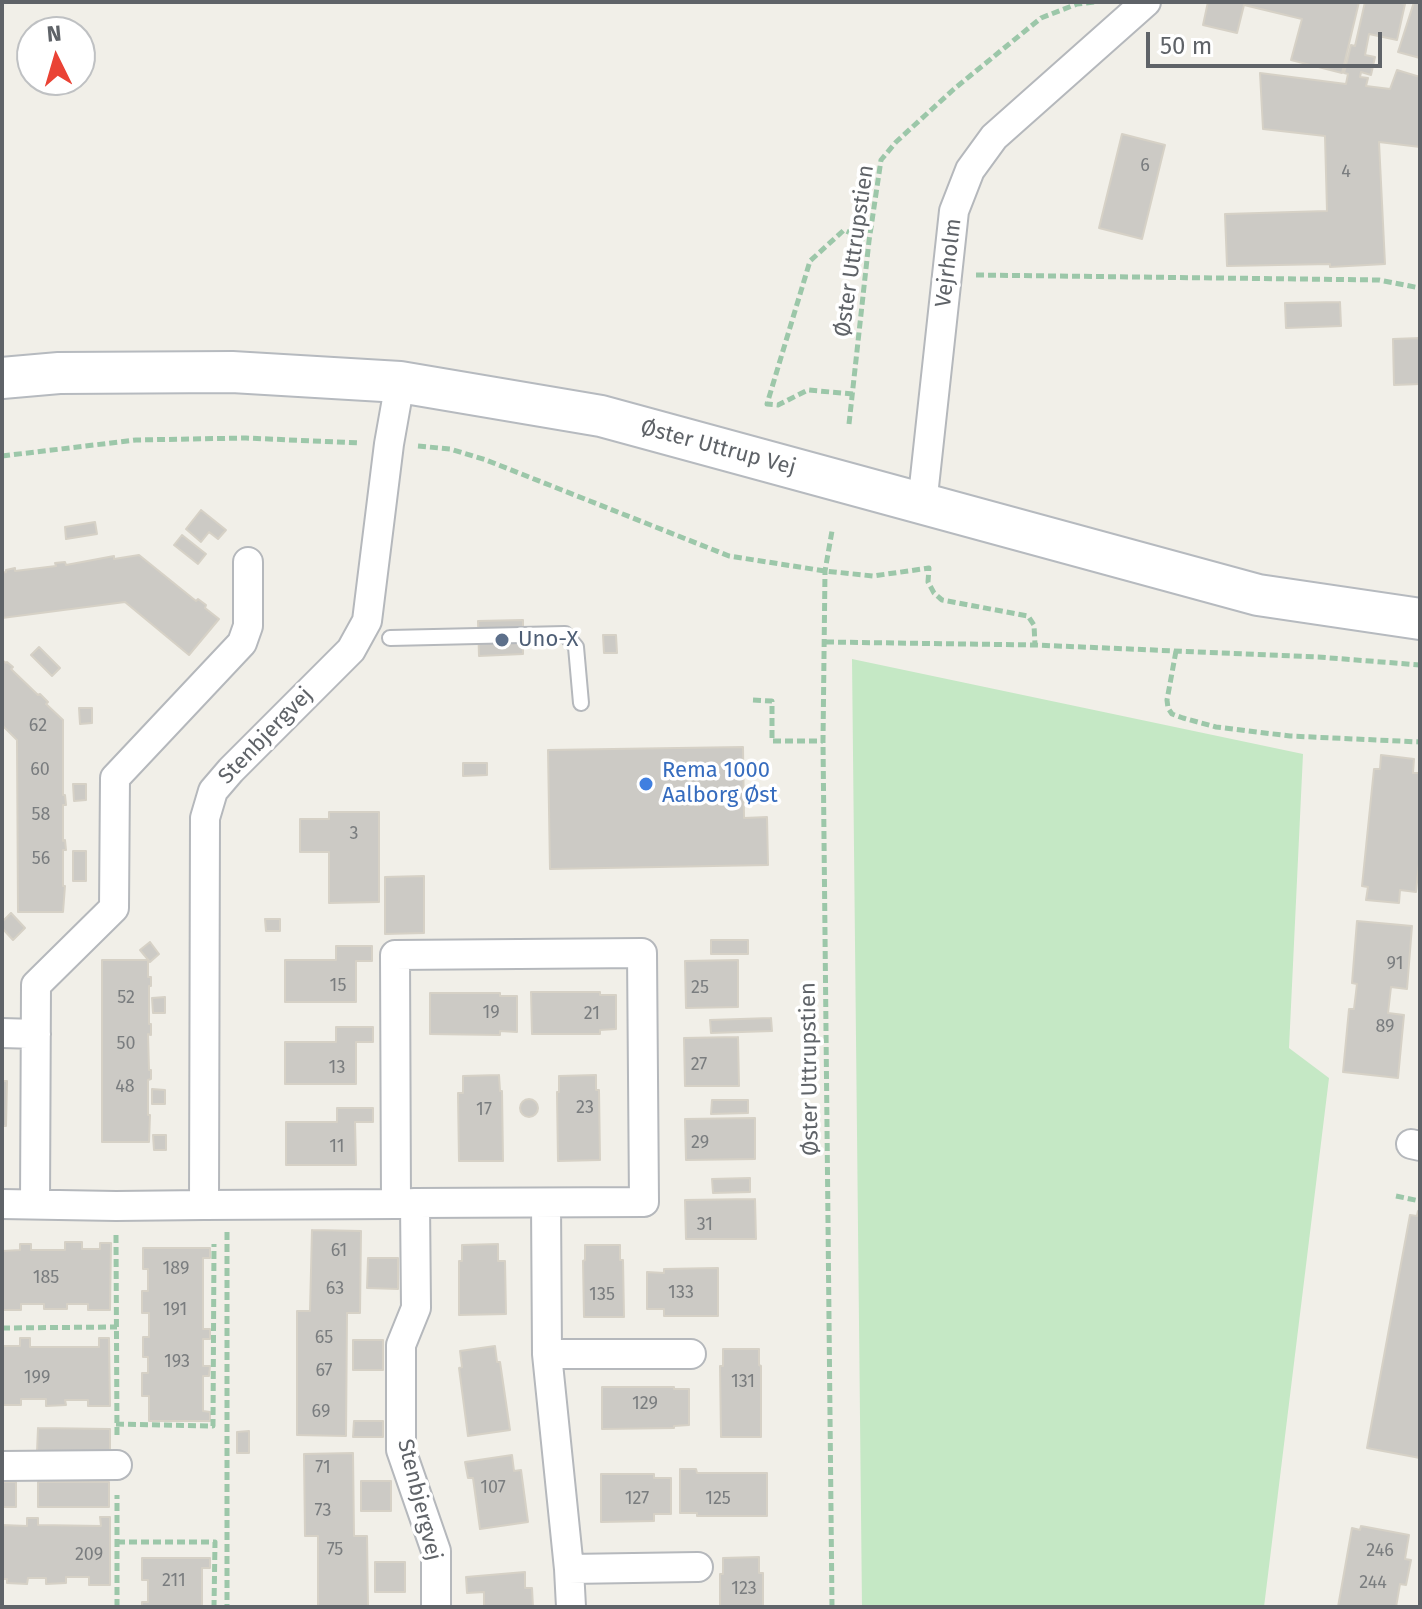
<!DOCTYPE html>
<html>
<head>
<meta charset="utf-8">
<style>
	body { margin:0 }
	#map { position:relative; width:1422px; height:1609px; overflow:hidden; background:#f1efe8; font-family:"Fira Sans",sans-serif }
	canvas { display:block }
	.frame { position:absolute; inset:0; border:4px solid #5f6368; pointer-events:none }
	.north { position:absolute; left:16px; top:16px; width:80px; height:80px; box-sizing:border-box; background:#fff; border:2px solid #bfc1c3; border-radius:50%; rotate:355deg; font-size:22px; font-weight:700; line-height:32px; text-align:center; color:#5f6368 }
	.north::after { content:''; display:block; margin:auto; width:28px; height:36px; background:#ea4335; clip-path:polygon(50% 0,100% 100%,50% 72%,0 100%) }
	.scale { position:absolute; left:1146px; top:32px; width:236px; height:36px; box-sizing:border-box; border:4px solid #5f6368; border-top:0; padding-left:10px; font-size:24px; line-height:28px; white-space:nowrap; color:#5f6368; -webkit-text-stroke:6px #fff; paint-order:stroke }
</style>
</head>
<body>
<div id="map">
<canvas width="1422" height="1609"></canvas>
<div class="frame"></div>
<div class="north">N</div>
<div class="scale">50 m</div>
</div>
<script>
const ctx = document.querySelector('canvas').getContext('2d');
ctx.lineJoin = 'round';
function paint(path, color) { ctx.fillStyle = color; ctx.fill(path, 'evenodd'); }
const toPath = rows => new Path2D(rows.map(r => 'M' + r).join(''));
function stroke(path, color, width, dash) { ctx.strokeStyle = color; ctx.lineWidth = width; ctx.lineCap = dash ? 'butt' : 'round'; ctx.setLineDash(dash || []); ctx.stroke(path); }
function label(font, color, halo, rows, align = 'center') {
  ctx.font = font + ' "Fira Sans",sans-serif'; ctx.lineWidth = 7; ctx.setLineDash([]); ctx.textBaseline = 'middle'; ctx.strokeStyle = halo; ctx.fillStyle = color; for (const [text, x, y, turn = 0] of rows) {
    ctx.save(); ctx.translate(x, y); ctx.rotate((+turn || 0) * Math.PI / 180); ctx.textAlign = isNaN(turn) ? turn : align; if (halo) ctx.strokeText(text, 0, 0); ctx.fillText(text, 0, 0); ctx.restore();
  }
}
const green = toPath([
	[852,659,1303,754,1289,1048,1329,1078,1264,1607,862,1607]
]);
const building = toPath([
	[1208,2,1359,2,1342,73,1291,60,1302,19,1244,5,1237,33,1203,25,1208,2],
	[1365,2,1397,2,1405,4,1397,40,1369,34,1365,55,1375,57,1371,75,1361,72,1360,77,1368,78,1366,86,1390,89,1397,70,1420,77,1420,147,1379,142,1385,264,1330,267,1330,264,1227,266,1225,214,1327,211,1325,136,1263,129,1260,73,1346,84,1348,74,1344,73,1351,45,1355,46,1365,2],
	[1414,2,1420,2,1420,58,1398,52,1414,2],
	[1122,134,1165,145,1142,239,1099,228,1122,134],
	[1340,302,1341,326,1286,328,1285,303,1340,302],
	[1420,338,1420,384,1394,385,1393,339,1420,338],
	[201,510,226,530,218,539,209,532,201,542,186,529,201,510],
	[95,522,97,534,66,539,65,527,95,522],
	[182,535,206,554,198,564,174,545,182,535],
	[139,555,196,601,198,599,206,605,205,608,219,619,189,655,125,602,2,618,2,573,6,572,6,570,15,568,15,571,56,566,55,563,65,562,66,565,114,556,114,559,139,555],
	[523,620,523,654,479,656,478,621,523,620],
	[603,635,616,635,617,653,604,653,603,635],
	[39,647,60,668,52,676,31,655,39,647],
	[2,660,6,663,7,662,13,667,11,669,38,695,40,694,48,702,46,704,63,720,63,795,65,795,66,805,63,805,63,841,65,840,66,850,63,850,63,886,65,886,63,912,18,912,17,740,2,725,2,660],
	[79,708,92,708,92,723,80,724,79,708],
	[743,747,744,818,767,817,768,865,550,869,548,750,743,747],
	[1381,755,1414,759,1413,773,1420,773,1420,854,1416,892,1400,890,1399,903,1366,900,1368,887,1362,886,1374,769,1380,769,1381,755],
	[463,763,487,763,487,775,463,776,463,763],
	[73,784,86,784,86,800,74,801,73,784],
	[329,812,379,812,379,902,329,903,329,852,300,852,300,819,329,819,329,812],
	[73,851,86,851,86,881,73,881,73,851],
	[424,876,424,933,385,934,385,877,424,876],
	[11,913,25,928,13,940,2,928,2,922,11,913],
	[265,919,280,919,280,931,266,931,265,919],
	[1357,921,1412,926,1407,989,1391,987,1388,1013,1404,1015,1398,1078,1343,1072,1349,1009,1354,1009,1357,984,1352,983,1357,921],
	[711,940,748,940,748,954,711,954,711,940],
	[150,942,159,954,150,962,140,950,150,942],
	[336,946,372,946,372,961,356,961,356,1002,285,1002,285,960,336,960,336,946],
	[102,960,148,960,148,977,151,977,151,986,149,986,149,1024,151,1024,151,1035,148,1034,149,1070,151,1070,151,1079,148,1080,148,1115,150,1115,149,1142,102,1142,102,960],
	[738,960,738,1007,686,1008,685,961,738,960],
	[531,992,600,992,600,995,616,995,616,1029,600,1030,600,1034,532,1034,531,992],
	[430,993,500,993,500,996,517,996,517,1032,500,1031,500,1035,430,1034,430,993],
	[165,997,165,1013,153,1013,152,998,165,997],
	[771,1018,772,1031,711,1033,710,1020,771,1018],
	[336,1027,373,1027,373,1042,356,1042,356,1084,285,1084,285,1042,336,1042,336,1027],
	[738,1037,739,1086,685,1086,684,1038,738,1037],
	[499,1075,500,1091,502,1091,503,1161,459,1161,458,1093,463,1093,463,1076,499,1075],
	[596,1075,596,1090,599,1090,600,1160,558,1161,557,1092,559,1092,559,1076,596,1075],
	[2,1081,7,1081,6,1126,2,1126,2,1081],
	[152,1089,165,1090,165,1104,152,1104,152,1089],
	'520 1108a9 9 0 1 1 18 0a9 9 0 1 1-18 0Z',
	[712,1100,748,1100,748,1113,711,1114,712,1100],
	[337,1108,373,1108,373,1122,355,1122,356,1165,286,1165,286,1122,337,1122,337,1108],
	[755,1118,755,1159,686,1160,685,1119,755,1118],
	[153,1135,166,1135,166,1150,154,1150,153,1135],
	[750,1178,750,1192,713,1193,712,1179,750,1178],
	[755,1199,756,1239,686,1239,685,1200,755,1199],
	[1418,1211,1420,1212,1420,1458,1367,1448,1410,1215,1417,1216,1418,1211],
	[312,1230,361,1231,360,1313,347,1313,346,1436,297,1435,297,1311,310,1311,312,1230],
	[65,1242,82,1242,82,1249,100,1249,100,1243,111,1243,110,1310,88,1310,88,1304,67,1304,67,1309,44,1309,44,1304,21,1304,21,1310,2,1310,2,1251,20,1250,20,1244,31,1244,31,1250,65,1250,65,1242],
	[498,1244,498,1261,505,1261,506,1314,459,1315,459,1261,462,1261,462,1245,498,1244],
	[585,1245,620,1245,620,1260,623,1260,624,1317,584,1317,583,1261,585,1260,585,1245],
	[143,1248,210,1248,210,1258,203,1258,203,1329,210,1329,210,1339,203,1339,203,1366,210,1366,209,1376,203,1376,203,1411,210,1412,210,1421,149,1421,149,1396,142,1396,142,1373,148,1373,148,1357,143,1357,143,1337,149,1337,149,1313,142,1313,142,1291,148,1291,148,1269,143,1269,143,1248],
	[368,1258,398,1258,398,1289,367,1288,368,1258],
	[718,1268,718,1316,664,1316,664,1309,647,1309,647,1272,664,1273,664,1269,718,1268],
	[20,1338,30,1338,30,1347,99,1347,99,1338,109,1338,110,1406,88,1406,88,1400,65,1400,66,1405,46,1406,46,1399,21,1399,21,1405,2,1405,2,1346,20,1346,20,1338],
	[353,1340,383,1340,383,1370,353,1370,353,1340],
	[495,1346,497,1362,500,1362,510,1430,468,1436,459,1368,462,1367,460,1351,495,1346],
	[723,1349,759,1349,759,1365,761,1366,761,1437,721,1437,720,1366,723,1366,723,1349],
	[602,1387,674,1387,674,1389,689,1389,689,1425,674,1426,674,1428,602,1429,602,1387],
	[354,1421,383,1421,383,1437,353,1437,354,1421],
	[38,1428,110,1429,110,1453,37,1452,38,1428],
	[249,1431,249,1453,237,1453,237,1432,249,1431],
	[353,1453,354,1536,367,1536,368,1607,318,1607,318,1536,305,1536,304,1454,353,1453],
	[512,1455,514,1471,521,1470,528,1522,480,1529,473,1478,468,1478,465,1462,512,1455],
	[680,1469,696,1469,697,1473,767,1473,767,1516,697,1516,697,1513,680,1513,680,1469],
	[601,1474,654,1474,654,1478,671,1478,671,1514,654,1514,654,1521,601,1522,601,1474],
	[361,1481,391,1481,391,1511,361,1511,361,1481],
	[2,1482,16,1482,16,1507,2,1507,2,1482],
	[38,1482,109,1482,109,1507,38,1507,38,1482],
	[100,1517,110,1517,110,1585,89,1585,89,1577,66,1577,66,1583,46,1584,46,1578,28,1578,27,1584,7,1583,7,1579,2,1579,2,1525,27,1526,27,1518,38,1518,38,1525,101,1526,100,1517],
	[1361,1526,1409,1535,1405,1559,1411,1560,1406,1585,1400,1584,1396,1607,1338,1607,1352,1528,1360,1530,1361,1526],
	[759,1557,759,1573,763,1573,763,1607,720,1607,720,1574,723,1574,723,1558,759,1557],
	[142,1558,210,1558,210,1568,202,1568,202,1607,142,1607,142,1602,148,1602,148,1580,142,1580,142,1558],
	[375,1562,405,1562,405,1592,375,1592,375,1562],
	[525,1572,525,1588,532,1588,533,1607,484,1607,484,1592,467,1593,466,1577,525,1572]
]);
const path = toPath([
	[976,275,1379,280,1420,288],
	[853,394,808,390,778,405,767,404,810,261,844,230,869,241],
	[849,424,869,241,881,160,896,142,954,89,1041,18,1077,4,1095,2],
	[418,446,450,449,486,460,729,556,825,571,873,576,929,568,928,582,934,593,942,600,1028,616,1034,625,1035,645],
	[2,456,136,440,246,438,360,443],
	[826,642,1035,645,1318,657,1420,665],
	[1176,651,1167,700,1168,708,1172,714,1183,718,1216,727,1290,736,1420,742],
	[753,700,772,701,772,741,823,741],
	[1396,1196,1420,1201],
	[227,1232,227,1607],
	[116,1235,117,1437],
	[2,1328,117,1327],
	[116,1424,213,1426,214,1244],
	[117,1542,215,1542,214,1607],
	[117,1607,117,1495],
	[832,1607,823,741,825,571,832,531]
]);
const lane = toPath([
	[390,638,565,634,576,647,581,703]
]);
const street = toPath([
	[922,505,954,211,970,170,994,137,1146,2],
	[2,1033,36,1034],
	[1411,1144,1420,1146],
	[415,1203,416,1308,401,1345,401,1450,436,1551,436,1607],
	[546,1203,547,1354,569,1569,571,1607],
	[2,1204,116,1206,204,1205,205,818,213,791,231,770,351,650,367,621,389,444,400,382],
	[35,1204,36,985,114,908,115,778,242,643,248,626,248,562],
	[204,1205,396,1204,415,1203,644,1202,642,953,395,955,396,1204],
	[547,1354,691,1354],
	[2,1466,117,1465],
	[569,1569,698,1567]
]);
const secondary = toPath([
	[2,378,59,373,232,372,400,382,601,416,1258,595,1420,619]
]);
const markers = [
	[502,640,8,"#5c6f8a"],
	[646,784,8,"#3f7fe0"]
];
const numberNames = [
	["6",1145,166],
	["4",1346,172],
	["62",38,726],
	["60",40,770],
	["58",41,815],
	["3",354,834],
	["56",41,859],
	["91",1395,964],
	["15",338,986],
	["25",700,988],
	["52",126,998],
	["19",491,1013],
	["21",592,1014],
	["89",1385,1027],
	["50",126,1044],
	["27",699,1065],
	["13",337,1068],
	["48",125,1087],
	["23",585,1108],
	["17",484,1110],
	["29",700,1143],
	["11",337,1147],
	["31",705,1225],
	["61",339,1251],
	["189",176,1269],
	["185",46,1278],
	["63",335,1289],
	["133",681,1293],
	["135",602,1295],
	["191",175,1310],
	["65",324,1338],
	["193",177,1362],
	["67",324,1371],
	["199",37,1378],
	["131",743,1382],
	["129",645,1404],
	["69",321,1412],
	["71",323,1468],
	["107",493,1488],
	["127",637,1499],
	["125",718,1499],
	["73",323,1511],
	["75",335,1550],
	["246",1380,1551],
	["209",89,1555],
	["211",174,1581],
	["244",1373,1583],
	["123",744,1589]
];
const streetNames = [
	["Øster Uttrupstien",855,251,-82],
	["Vejrholm",949,263,-83],
	["Øster Uttrup Vej",718,448,15],
	["Stenbjergvej",266,736,-46],
	["Øster Uttrupstien",810,1069,-91],
	["Stenbjergvej",419,1500,76]
];
const serviceNames = [
	["Uno-X",518,640]
];
const shopNames = [
	["Rema 1000",662,771],
	["Aalborg Øst",662,796]
];
paint(green, '#c5e8c5');
paint(building, '#cccac5');
stroke(building, '#d6d1c6', 2);
stroke(lane, '#b5b8bc', 18);
stroke(street, '#b5b8bc', 32);
stroke(secondary, '#b6babf', 44);
stroke(path, '#9cc7a9', 5, [8, 4]);
stroke(lane, '#fff', 14);
stroke(street, '#fff', 28);
stroke(secondary, '#fff', 40);
for (const [x, y, r, color] of markers) { const dot = new Path2D(); dot.arc(x, y, r, 0, 2 * Math.PI); ctx.fillStyle = color; ctx.fill(dot); stroke(dot, '#fff', 3); }
label('18px', '#7a7d7f', null, numberNames);
label('22px', '#5f6368', '#fff', streetNames);
label('22px', '#4e5e75', '#fff', serviceNames, 'left');
label('22px', '#366cbe', '#fff', shopNames, 'left');
</script>
</body>
</html>
